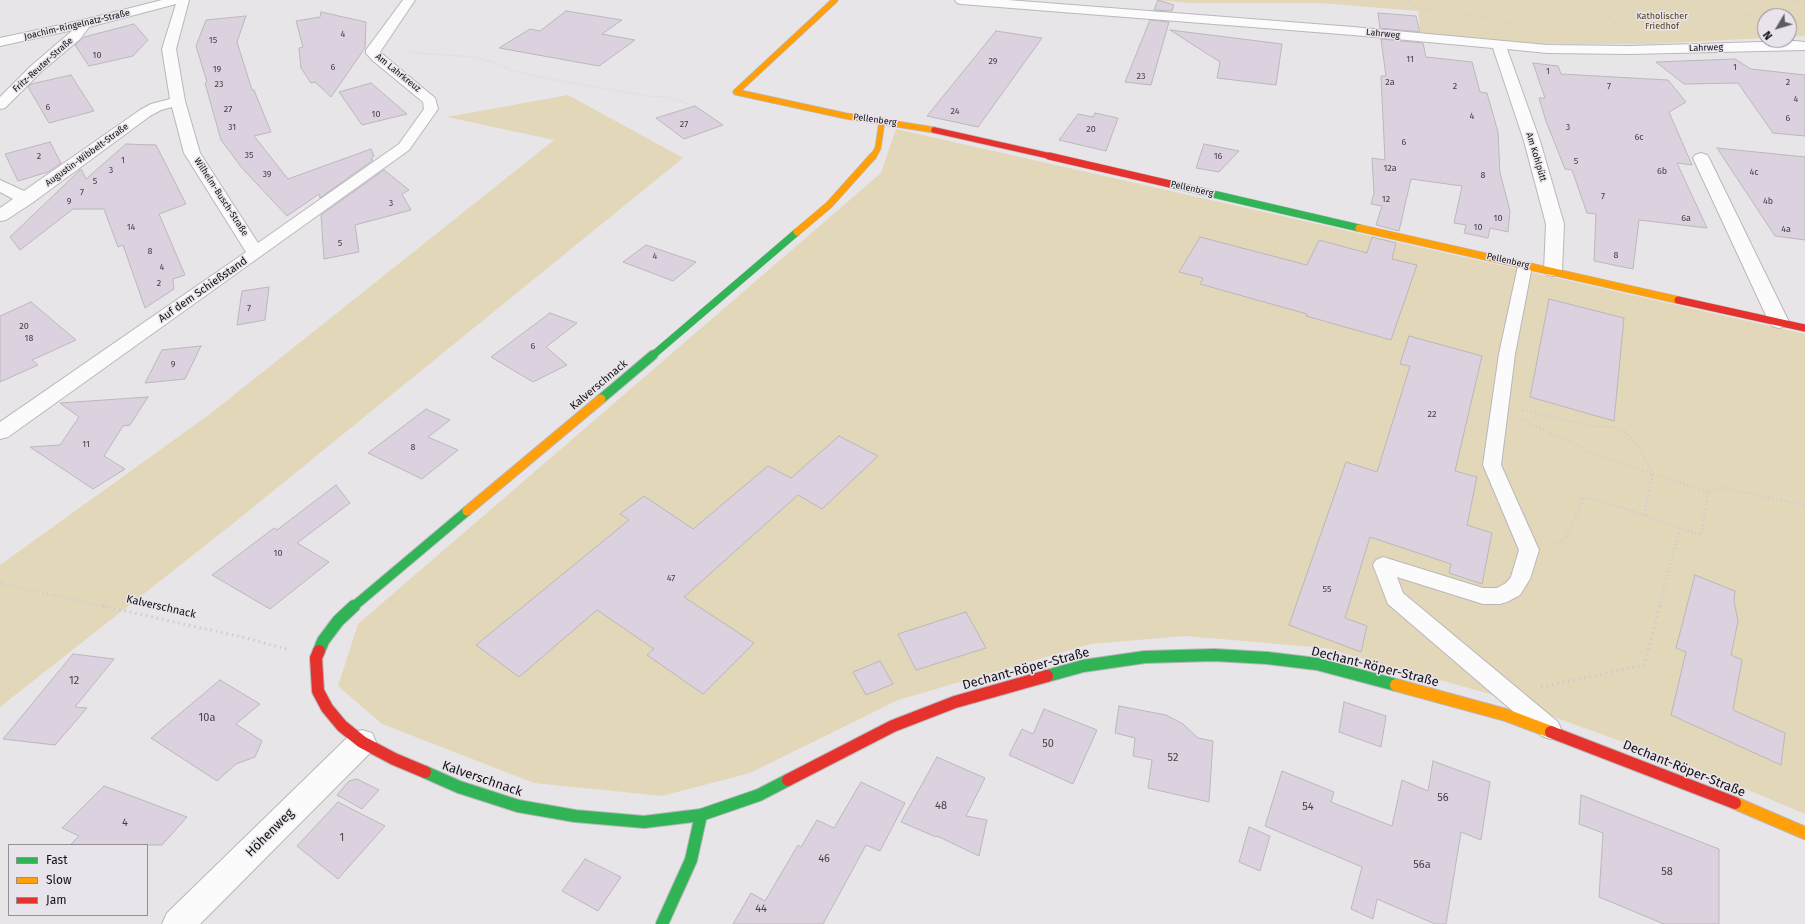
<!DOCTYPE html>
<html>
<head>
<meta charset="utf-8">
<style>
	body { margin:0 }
	#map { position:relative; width:1805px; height:924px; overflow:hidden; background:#e8e5e9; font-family:"Fira Sans",sans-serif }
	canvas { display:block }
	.legend { position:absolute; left:8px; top:844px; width:140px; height:72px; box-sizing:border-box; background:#e9e3eb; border:1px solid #938f95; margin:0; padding:5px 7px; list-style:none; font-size:12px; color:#121013 }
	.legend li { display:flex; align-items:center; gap:8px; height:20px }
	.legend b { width:20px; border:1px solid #938f95 }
	.north { position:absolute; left:1757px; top:8px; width:40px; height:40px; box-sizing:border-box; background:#e9e3eb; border:1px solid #938f95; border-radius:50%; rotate:232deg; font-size:11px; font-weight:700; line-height:16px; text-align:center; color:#121013 }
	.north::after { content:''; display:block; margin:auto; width:14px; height:18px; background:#5d5b5e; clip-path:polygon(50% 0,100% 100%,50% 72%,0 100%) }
</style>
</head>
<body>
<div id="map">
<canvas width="1805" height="924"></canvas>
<ul class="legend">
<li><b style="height:5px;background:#30b455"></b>Fast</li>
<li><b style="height:5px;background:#ff9f0a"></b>Slow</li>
<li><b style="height:5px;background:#e5322d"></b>Jam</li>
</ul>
<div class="north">N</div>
</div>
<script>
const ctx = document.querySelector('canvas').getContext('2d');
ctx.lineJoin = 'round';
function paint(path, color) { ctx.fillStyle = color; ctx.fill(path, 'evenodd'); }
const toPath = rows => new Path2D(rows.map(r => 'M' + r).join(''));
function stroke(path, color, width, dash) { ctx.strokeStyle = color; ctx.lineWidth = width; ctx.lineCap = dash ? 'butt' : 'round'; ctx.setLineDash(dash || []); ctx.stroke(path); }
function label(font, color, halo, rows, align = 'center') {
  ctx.font = font + ' "Fira Sans",sans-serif'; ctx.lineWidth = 3; ctx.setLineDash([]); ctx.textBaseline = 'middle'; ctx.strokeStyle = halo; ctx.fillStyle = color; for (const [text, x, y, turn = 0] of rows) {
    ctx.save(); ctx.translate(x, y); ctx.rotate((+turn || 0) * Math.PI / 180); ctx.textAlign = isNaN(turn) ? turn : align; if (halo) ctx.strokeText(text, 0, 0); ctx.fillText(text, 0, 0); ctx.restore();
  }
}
const green = toPath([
	[1156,0,1805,0,1805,36,1789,37,1789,16,1765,16,1765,38,1649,44,1545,44,1421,35,1418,11,1319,3,1191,3],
	[568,95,683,158,235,522,0,707,0,565,210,414,554,140,447,117],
	[896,129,1805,334,1805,814,1698,769,1490,694,1325,648,1185,636,1091,644,898,700,750,773,662,796,534,783,382,724,338,686,358,624,881,173]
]);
const building = toPath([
	[1158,0,1174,5,1172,11,1154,10,1158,0],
	[566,11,622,20,602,34,635,40,599,66,499,48,530,29,540,31,566,11],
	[321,12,366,22,365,48,331,97,315,82,311,83,301,68,299,48,303,47,296,21,320,17,321,12],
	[1378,13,1416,16,1420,32,1380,28,1378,13],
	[246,16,237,42,252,90,254,90,271,132,254,136,288,179,371,149,374,156,371,159,373,160,320,198,319,194,287,216,242,168,221,140,205,83,207,82,196,46,206,20,246,16],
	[1150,20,1169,22,1151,85,1125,82,1150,20],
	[134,24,148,40,133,56,89,66,75,45,84,37,134,24],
	[1170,30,1282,44,1276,85,1217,78,1220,62,1170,30],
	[996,31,1042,38,978,127,927,116,996,31],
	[1381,39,1423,43,1426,57,1472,62,1480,92,1487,93,1498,132,1500,173,1510,211,1508,232,1490,228,1488,238,1464,233,1466,225,1454,223,1462,186,1411,179,1399,231,1376,225,1382,206,1371,204,1374,193,1372,158,1385,160,1381,76,1386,76,1381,39],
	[1735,59,1751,69,1805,75,1805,136,1773,133,1738,83,1684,84,1656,62,1735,59],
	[1533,63,1558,66,1561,74,1668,80,1686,102,1669,112,1692,165,1677,163,1707,228,1639,220,1633,269,1594,261,1596,214,1587,213,1572,170,1565,169,1546,121,1539,98,1545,98,1533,63],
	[71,75,94,111,49,123,28,87,31,84,71,75],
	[371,83,407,114,362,125,339,92,371,83],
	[695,106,723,125,684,139,656,118,695,106],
	[1095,113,1118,118,1106,151,1059,140,1078,114,1093,117,1095,113],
	[50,142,61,163,48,172,18,181,5,154,50,142],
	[126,144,156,145,186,204,159,214,185,275,173,279,174,289,145,308,123,245,118,247,104,209,73,209,20,250,10,237,81,169,86,179,126,144],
	[1204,144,1239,151,1219,172,1196,168,1204,144],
	[1717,148,1805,157,1805,240,1775,236,1717,148],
	[384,170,409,190,402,194,411,210,355,225,359,252,324,259,321,215,384,170],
	[1200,237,1307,265,1319,240,1367,253,1372,237,1396,243,1392,259,1417,265,1391,340,1306,316,1307,314,1200,284,1203,278,1179,272,1200,237],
	[646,245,696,262,673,281,623,262,646,245],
	[269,287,265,320,237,325,242,291,269,287],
	[1549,299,1624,318,1614,421,1530,397,1549,299],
	[31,302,76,340,32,360,38,365,0,382,0,316,31,302],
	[550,313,577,323,546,347,567,365,533,382,491,357,550,313],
	[1409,336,1482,356,1455,471,1477,477,1467,525,1492,533,1482,584,1449,573,1451,564,1370,537,1345,618,1367,626,1361,652,1289,625,1346,462,1377,472,1410,366,1400,364,1409,336],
	[201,346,185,379,145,383,162,350,201,346],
	[148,397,130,425,123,426,104,456,125,469,93,489,30,447,60,445,79,417,60,403,148,397],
	[426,409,450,420,428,437,458,450,422,479,368,453,426,409],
	[839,436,878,456,822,509,798,495,684,597,754,643,703,694,647,655,654,649,597,610,519,677,476,645,629,520,620,514,644,496,693,529,768,466,791,478,839,436],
	[336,485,350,503,297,543,329,562,270,609,212,575,274,528,277,530,336,485],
	[1695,575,1735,591,1734,601,1738,621,1731,655,1742,660,1733,710,1785,733,1781,765,1671,715,1686,652,1676,648,1695,575],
	[966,612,986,648,916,670,898,634,966,612],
	[73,654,114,659,75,707,87,708,55,745,3,739,73,654],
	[880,661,893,684,866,695,853,672,880,661],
	[220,680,260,704,236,724,262,741,255,757,236,764,217,781,151,738,220,680],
	[1344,702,1386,716,1381,747,1339,732,1344,702],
	[1119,706,1166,715,1183,724,1198,738,1213,741,1209,802,1148,788,1152,760,1133,756,1135,738,1115,733,1119,706],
	[1044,709,1097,730,1073,784,1009,755,1022,729,1033,734,1044,709],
	[937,757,985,778,966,816,987,820,979,856,937,836,936,837,901,822,937,757],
	[1433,761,1490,782,1481,840,1461,832,1446,924,1435,924,1377,899,1373,919,1351,909,1362,867,1265,826,1282,771,1334,792,1331,802,1392,826,1402,780,1428,791,1433,761],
	[357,779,379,790,362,809,337,795,349,781,357,779],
	[861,782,905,803,880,851,866,845,823,924,733,924,751,893,765,901,798,845,801,847,817,820,834,828,861,782],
	[104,786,137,798,187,817,162,845,70,845,79,836,62,828,104,786],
	[1581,795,1719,849,1719,924,1664,924,1599,897,1603,833,1579,824,1581,795],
	[338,802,385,826,338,879,297,846,338,802],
	[1249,827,1270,836,1260,871,1239,862,1249,827],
	[585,859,621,877,598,911,562,891,585,859]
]);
const pathFar2 = toPath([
	[1409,0,1413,7,1472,15,1517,24],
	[1439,0,1446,11],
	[1481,0,1494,20],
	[1508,0,1526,26],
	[1535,0,1557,28],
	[1565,0,1590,28],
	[1594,0,1620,29],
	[1623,0,1649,29],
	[1650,0,1680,28],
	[1682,0,1697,2,1705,0],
	[1707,0,1726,5,1740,13,1765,19],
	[1782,0,1805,1],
	[1661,10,1683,11,1701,28],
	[406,52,473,57,493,62,510,70,544,78,648,96,668,97,690,104]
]);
const pathFar1 = toPath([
	[1523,410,1592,426,1612,427,1625,432,1639,447,1653,474,1708,492,1719,487,1805,505],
	[1521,420,1582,447,1588,452,1653,474,1644,515,1680,528,1659,607],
	[1680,528,1701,535,1708,492],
	[1553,544,1566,538,1583,499,1589,498,1598,500,1644,515],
	[0,583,107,607]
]);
const path = toPath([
	[103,606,246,638,289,650],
	[1541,687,1644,665,1660,606]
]);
const lane = toPath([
	[1525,262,1530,263,1532,266,1515,354,1501,465,1539,550,1530,579,1520,595,1507,602,1500,604,1483,604,1397,577,1403,593,1558,722,1561,729,1558,736,1550,739,1542,736,1388,604,1373,565,1376,560,1383,557,1483,588,1497,588,1506,583,1511,577,1519,550,1483,465,1499,354,1518,266,1520,263,1525,262]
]);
const street = toPath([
	[162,0,189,0,176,49,185,101,200,153,258,243,399,144,424,109,423,102,372,60,366,53,366,50,403,0,415,0,380,52,435,98,438,109,409,150,8,437,0,439,0,422,246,252,184,153,172,107,161,110,150,116,32,203,6,220,0,221,0,208,13,199,0,192,0,180,24,191,140,110,151,104,170,99,162,49,176,4,89,27,80,39,41,72,5,108,0,109,0,97,31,66,73,30,0,46,0,38,83,20,162,0],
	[955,0,1008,0,1353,27,1547,45,1630,46,1795,41,1805,42,1805,50,1630,54,1547,53,1507,49,1540,141,1564,224,1562,271,1559,275,1553,276,1547,275,1544,271,1546,224,1524,141,1493,48,1353,35,961,4,957,3,955,0],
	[1701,153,1707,155,1709,158,1789,322,1786,326,1779,328,1772,326,1769,322,1693,158,1695,155,1701,153],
	[362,730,372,733,376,742,372,751,200,924,162,924,167,913,352,733,362,730]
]);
const fastFar2 = toPath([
	[1170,184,1359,228],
	[652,356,797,232]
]);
const fastFar1 = toPath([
	[601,399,653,355],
	[353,607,467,511]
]);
const fast = toPath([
	[319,651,323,641,338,621,354,606],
	[1047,676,1083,666,1145,657,1214,655,1267,658,1317,664,1396,685],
	[425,772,459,787,518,806,575,816,644,822,701,815],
	[662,924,691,860,701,815,759,795,788,780]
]);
const slowFar3 = toPath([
	[835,0,736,92,846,116,934,130],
	[873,157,878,148,882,121]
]);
const slowFar2 = toPath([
	[1359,228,1678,300],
	[797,232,829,205,873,156]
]);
const slowFar1 = toPath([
	[467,511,601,399]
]);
const slow = toPath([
	[1396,685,1506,715,1551,732],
	[1735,803,1805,833]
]);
const jamFar2 = toPath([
	[934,130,1054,157]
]);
const jamFar1 = toPath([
	[1049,156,1170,184],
	[1678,300,1805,328]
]);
const jam = toPath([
	[319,651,316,658,318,691,327,708,342,726,362,742,394,759,425,772],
	[1551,732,1735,803],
	[788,780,893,726,955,702,1047,676]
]);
const farParknames = [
	["Katholischer",1662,16],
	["Friedhof",1662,26]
];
const farStreetnames = [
	["Joachim-Ringelnatz-Straße",77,25,-13],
	["Lahrweg",1383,34,6],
	["Lahrweg",1706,48,-2],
	["Fritz-Reuter-Straße",43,65,-42],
	["Am Lahrkreuz",398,73,39],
	["Pellenberg",875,120,8],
	["Augustin-Wibbelt-Straße",87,155,-36],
	["Am Kohlpütt",1536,157,73],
	["Pellenberg",1192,189,13],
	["Wilhelm-Busch-Straße",221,197,57],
	["Pellenberg",1508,261,13]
];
const numberNames = [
	["4",343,34],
	["15",213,40],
	["10",97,55],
	["11",1410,59],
	["29",993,61],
	["6",333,67],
	["1",1735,67],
	["19",217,69],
	["1",1548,71],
	["23",1141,76],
	["2a",1390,82],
	["2",1788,82],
	["23",219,84],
	["2",1455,86],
	["7",1609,86],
	["4",1796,99],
	["6",48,107],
	["27",228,109],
	["24",955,111],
	["10",376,114],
	["4",1472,116],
	["6",1788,118],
	["27",684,124],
	["31",232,127],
	["3",1568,127],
	["20",1091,129],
	["6c",1639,137],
	["6",1404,142],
	["35",249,155],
	["2",39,156],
	["16",1218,156],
	["1",123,160],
	["5",1576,161],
	["12a",1390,168],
	["3",111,170],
	["6b",1662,171],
	["4c",1754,172],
	["39",267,174],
	["8",1483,175],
	["5",95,181],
	["7",82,192],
	["7",1603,196],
	["12",1386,199],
	["9",69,201],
	["4b",1768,201],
	["3",391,203],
	["10",1498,218],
	["6a",1686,218],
	["14",131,227],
	["10",1478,227],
	["4a",1786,229],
	["5",340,243],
	["8",150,251],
	["8",1616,255],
	["4",655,256],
	["4",162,267],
	["2",159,283],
	["7",249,308],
	["20",24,326],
	["18",29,338],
	["6",533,346],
	["9",173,364],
	["22",1432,414],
	["11",86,444],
	["8",413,447],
	["10",278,553],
	["47",671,578],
	["55",1327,589]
];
const streetNames = [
	["Auf dem Schießstand",203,290,-35],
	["Kalverschnack",599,385,-40],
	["Kalverschnack",161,607,13]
];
const nearNumbernames = [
	["12",74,681],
	["10a",207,718],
	["50",1048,744],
	["52",1173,758],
	["56",1443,798],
	["48",941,806],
	["54",1308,807],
	["4",125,823],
	["1",342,838],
	["46",824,859],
	["56a",1422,865],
	["58",1667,872],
	["44",761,909]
];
const nearStreetnames = [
	["Dechant-Röper-Straße",1375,667,14],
	["Dechant-Röper-Straße",1026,669,-15],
	["Dechant-Röper-Straße",1684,769,22],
	["Kalverschnack",482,779,19],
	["Höhenweg",270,833,-45]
];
paint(green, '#e3d7b9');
paint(building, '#dbd1df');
stroke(building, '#bab8bb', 1);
stroke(lane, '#bab7bb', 2);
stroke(street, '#bab7bb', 2);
stroke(fastFar2, '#bab7bb', 8);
stroke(fastFar1, '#bab7bb', 11);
stroke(fast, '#bab7bb', 14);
stroke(slowFar3, '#bab7bb', 7);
stroke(slowFar2, '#bab7bb', 8);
stroke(slowFar1, '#bab7bb', 11);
stroke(slow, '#bab7bb', 14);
stroke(jamFar2, '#bab7bb', 7);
stroke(jamFar1, '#bab7bb', 8);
stroke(jam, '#bab7bb', 14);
stroke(pathFar2, '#ccc', 1.5, [0.5, 2]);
stroke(pathFar1, '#ccc', 2.5, [1, 3]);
stroke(path, '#ccc', 3, [1.5, 4]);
paint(lane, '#fcfbfc');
paint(street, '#fcfbfc');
stroke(fastFar2, '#30b455', 7);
stroke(fastFar1, '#30b455', 9);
stroke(fast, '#30b455', 12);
stroke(slowFar3, '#ff9f0a', 5.5);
stroke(slowFar2, '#ff9f0a', 7);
stroke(slowFar1, '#ff9f0a', 9);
stroke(slow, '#ff9f0a', 12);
stroke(jamFar2, '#e5322d', 5.5);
stroke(jamFar1, '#e5322d', 7);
stroke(jam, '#e5322d', 12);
label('9px', '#50431b', '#e9e3eb', farParknames);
label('9px', '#121013', '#e9e3eb', farStreetnames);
label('9px', '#464248', null, numberNames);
label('11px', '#121013', '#e9e3eb', streetNames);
label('11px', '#464248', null, nearNumbernames);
label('13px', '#121013', '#e9e3eb', nearStreetnames);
</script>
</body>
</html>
